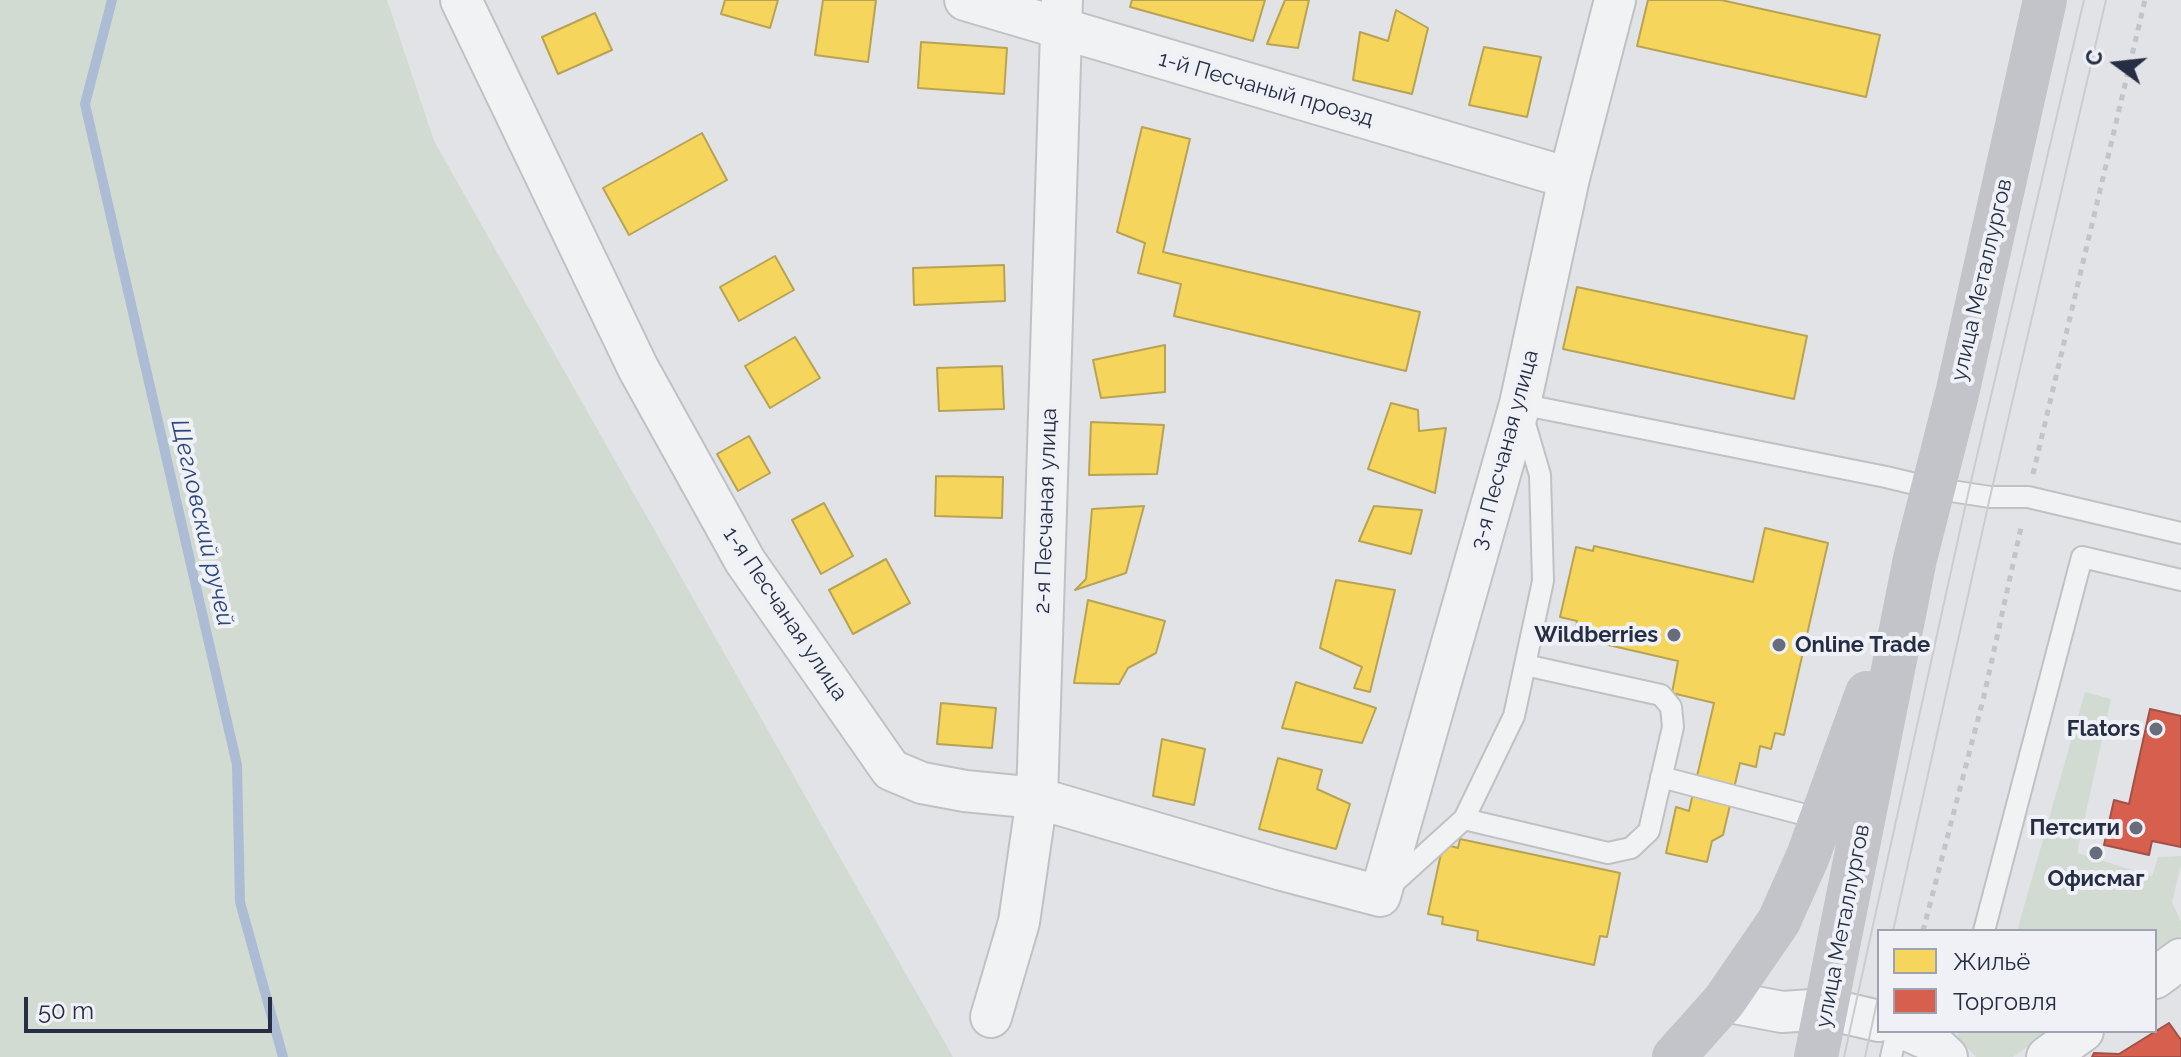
<!DOCTYPE html>
<html>
<head>
<meta charset="utf-8">
<style>
	body { margin:0 }
	#map { position:relative; width:2181px; height:1057px; overflow:hidden; background:#e2e3e7; font-family:Raleway,sans-serif }
	canvas { display:block }
	.legend { position:absolute; left:1877px; top:929px; width:280px; height:104px; box-sizing:border-box; background:#eff1f7; border:2px solid #9fa3af; margin:0; padding:10px 14px; list-style:none; font-size:24px; color:#262e43 }
	.legend li { display:flex; align-items:center; gap:16px; height:40px }
	.legend b { width:40px; border:2px solid #9fa3af }
	.north { position:absolute; left:2077px; top:24px; width:80px; height:80px; -webkit-text-stroke:6px #eff1f7; paint-order:stroke; rotate:285deg; font-size:22px; font-weight:700; line-height:32px; text-align:center; color:#262e43 }
	.north::after { content:''; display:block; margin:auto; width:28px; height:36px; background:#262e43; clip-path:polygon(50% 0,100% 100%,50% 72%,0 100%) }
	.scale { position:absolute; left:24px; top:997px; width:248px; height:36px; box-sizing:border-box; border:4px solid #262e43; border-top:0; padding-left:10px; font-size:24px; line-height:28px; white-space:nowrap; color:#262e43; -webkit-text-stroke:6px #eff1f7; paint-order:stroke }
</style>
</head>
<body>
<div id="map">
<canvas width="2181" height="1057"></canvas>
<ul class="legend">
<li><b style="height:22px;background:#f6d55c"></b>Жильё</li>
<li><b style="height:22px;background:#d6604d"></b>Торговля</li>
</ul>
<div class="north">С</div>
<div class="scale">50 m</div>
</div>
<script>
const ctx = document.querySelector('canvas').getContext('2d');
ctx.lineJoin = 'round';
function paint(path, color) { ctx.fillStyle = color; ctx.fill(path, 'evenodd'); }
const toPath = rows => new Path2D(rows.map(r => 'M' + r).join(''));
function stroke(path, color, width, dash) { ctx.strokeStyle = color; ctx.lineWidth = width; ctx.lineCap = dash ? 'butt' : 'round'; ctx.setLineDash(dash || []); ctx.stroke(path); }
function label(font, color, halo, rows, align = 'center') {
  ctx.font = font + ' Raleway,sans-serif'; ctx.lineWidth = 8; ctx.setLineDash([]); ctx.textBaseline = 'middle'; ctx.strokeStyle = halo; ctx.fillStyle = color; for (const [text, x, y, turn = 0] of rows) {
    ctx.save(); ctx.translate(x, y); ctx.rotate((+turn || 0) * Math.PI / 180); ctx.textAlign = isNaN(turn) ? turn : align; if (halo) ctx.strokeText(text, 0, 0); ctx.fillText(text, 0, 0); ctx.restore();
  }
}
const green = toPath([
	[0,0,387,0,434,141,953,1057,0,1057],
	[2085,692,2111,699,2077,853,2152,876,2158,857,2181,856,2181,865,2172,902,2181,922,2181,936,2155,955,2155,931,2017,931],
	[1960,1031,2049,1031,2013,1057,1976,1057,1957,1037]
]);
const homes = toPath([
	[725,0,778,0,770,28,721,14,725,0],
	[823,0,876,0,868,62,815,55,823,0],
	[1132,0,1265,0,1253,41,1130,7,1132,0],
	[1285,0,1309,0,1298,48,1267,44,1285,0],
	[1648,0,1721,0,1880,35,1866,97,1637,46,1648,0],
	[1396,10,1428,28,1412,94,1353,80,1360,32,1388,41,1396,10],
	[595,13,612,50,558,74,542,37,595,13],
	[921,42,1007,48,1004,94,918,88,921,42],
	[1484,47,1541,57,1527,117,1469,105,1484,47],
	[1142,127,1190,139,1163,252,1420,312,1406,371,1174,316,1181,284,1138,273,1145,243,1117,232,1142,127],
	[702,133,727,180,629,235,603,188,702,133],
	[775,256,794,290,739,321,720,287,775,256],
	[1004,265,1005,301,914,305,913,268,1004,265],
	[1577,287,1807,336,1794,399,1563,349,1577,287],
	[795,337,820,378,770,408,745,366,795,337],
	[1165,345,1165,392,1101,398,1093,360,1165,345],
	[1002,366,1004,409,939,411,937,368,1002,366],
	[1391,403,1418,410,1419,431,1446,428,1435,493,1368,469,1391,403],
	[1091,422,1164,425,1157,474,1089,475,1091,422],
	[749,436,770,473,738,491,717,454,749,436],
	[936,476,1003,477,1002,518,935,516,936,476],
	[824,503,853,556,821,574,792,520,824,503],
	[1144,506,1126,573,1075,590,1086,579,1092,509,1144,506],
	[1374,506,1422,510,1411,554,1359,541,1374,506],
	[1765,528,1828,543,1784,735,1775,733,1771,749,1760,746,1756,767,1740,763,1723,835,1712,841,1707,862,1666,853,1676,807,1689,811,1714,703,1672,693,1678,661,1604,644,1606,637,1576,631,1577,621,1560,617,1576,547,1593,551,1594,546,1753,582,1765,528],
	[886,559,910,603,853,634,829,590,886,559],
	[1336,580,1395,590,1370,692,1354,688,1362,667,1320,648,1336,580],
	[1088,600,1165,621,1156,653,1128,668,1119,684,1074,683,1088,600],
	[1296,682,1376,708,1362,743,1282,728,1296,682],
	[941,703,996,708,992,748,937,744,941,703],
	[1162,739,1205,749,1194,805,1153,796,1162,739],
	[1278,758,1322,770,1317,789,1350,804,1336,849,1259,829,1278,758],
	[1460,839,1620,873,1607,937,1600,936,1594,965,1477,940,1478,931,1442,924,1443,917,1428,914,1443,844,1458,848,1460,839]
]);
const shops = toPath([
	[2150,709,2181,716,2181,847,2152,841,2149,855,2104,845,2114,800,2129,804,2150,709],
	[2169,1023,2181,1040,2181,1057,2092,1057,2094,1053,2119,1054,2169,1023]
]);
const stream = toPath([
	[112,0,85,104,237,765,240,902,283,1057]
]);
const path = toPath([
	[2033,474,2145,0],
	[1923,931,1984,696,2022,523]
]);
const lane = toPath([
	[1520,404,1886,477,1932,488,1990,497,2028,497,2181,533],
	[1661,777,1821,819],
	[1464,819,1608,853,1631,848,1649,831,1673,727,1671,707,1661,695,1525,665],
	[1389,887,1464,819,1514,716,1543,581,1540,475,1523,417],
	[1984,931,2082,557,2181,580],
	[1891,1057,1897,1031]
]);
const street = toPath([
	[461,0,638,368,745,561,891,770,922,783,965,791,1037,798,1282,870,1380,896,1520,404,1569,178,1615,0],
	[965,0,1569,178],
	[2155,978,2181,959],
	[1724,1001,1782,1012,1827,1009,1879,1021],
	[991,1017,1019,922,1037,798,1062,0],
	[1909,1031,1929,1040,1947,1057],
	[2047,1057,2083,1031]
]);
const secondary = toPath([
	[1674,1057,1724,1001,1779,921,1808,856,1867,693],
	[1816,1057,1915,559,1957,394,2045,0]
]);
const tram = toPath([
	[1893,931,1990,497,2106,0],
	[1844,1057,1968,494,2084,0],
	[1865,1057,1879,993]
]);
const markers = [
	[1674,635,8,"#686d7c"],
	[1779,645,8,"#686d7c"],
	[2156,729,8,"#686d7c"],
	[2136,828,8,"#686d7c"],
	[2096,853,8,"#686d7c"]
];
const streetNames = [
	["1-й Песчаный проезд",1266,89,16],
	["улица Металлургов",1982,280,-77],
	["3-я Песчаная улица",1505,450,-75],
	["2-я Песчаная улица",1046,511,-88],
	["1-я Песчаная улица",785,614,56],
	["улица Металлургов",1843,926,-79]
];
const poiNames = [
	["Wildberries",1658,635],
	["Online Trade",1795,645,"left"],
	["Flators",2140,729],
	["Петсити",2120,828],
	["Офисмаг",2096,879,"center"]
];
const waterNames = [
	["Щегловский ручей",202,523,77]
];
paint(green, '#d1dbd1');
paint(homes, '#f6d55c');
stroke(homes, '#b8a354', 2);
paint(shops, '#d6604d');
stroke(shops, '#a1514a', 2);
stroke(stream, '#adbcd5', 10);
stroke(lane, '#c0c1c5', 24);
stroke(street, '#c0c1c5', 44);
stroke(path, '#c2c4c9', 5, [6, 6]);
stroke(lane, '#f1f2f4', 20);
stroke(street, '#f1f2f4', 40);
stroke(secondary, '#c2c4ca', 44);
stroke(tram, '#cacccf', 2);
for (const [x, y, r, color] of markers) { const dot = new Path2D(); dot.arc(x, y, r, 0, 2 * Math.PI); ctx.fillStyle = color; ctx.fill(dot); stroke(dot, '#eff1f7', 3); }
label('22px', '#262e43', '#eff1f7', streetNames);
label('bold 22px', '#262e43', '#eff1f7', poiNames, 'right');
label('italic 24px', '#2c487b', '#eff1f7', waterNames);
</script>
</body>
</html>
